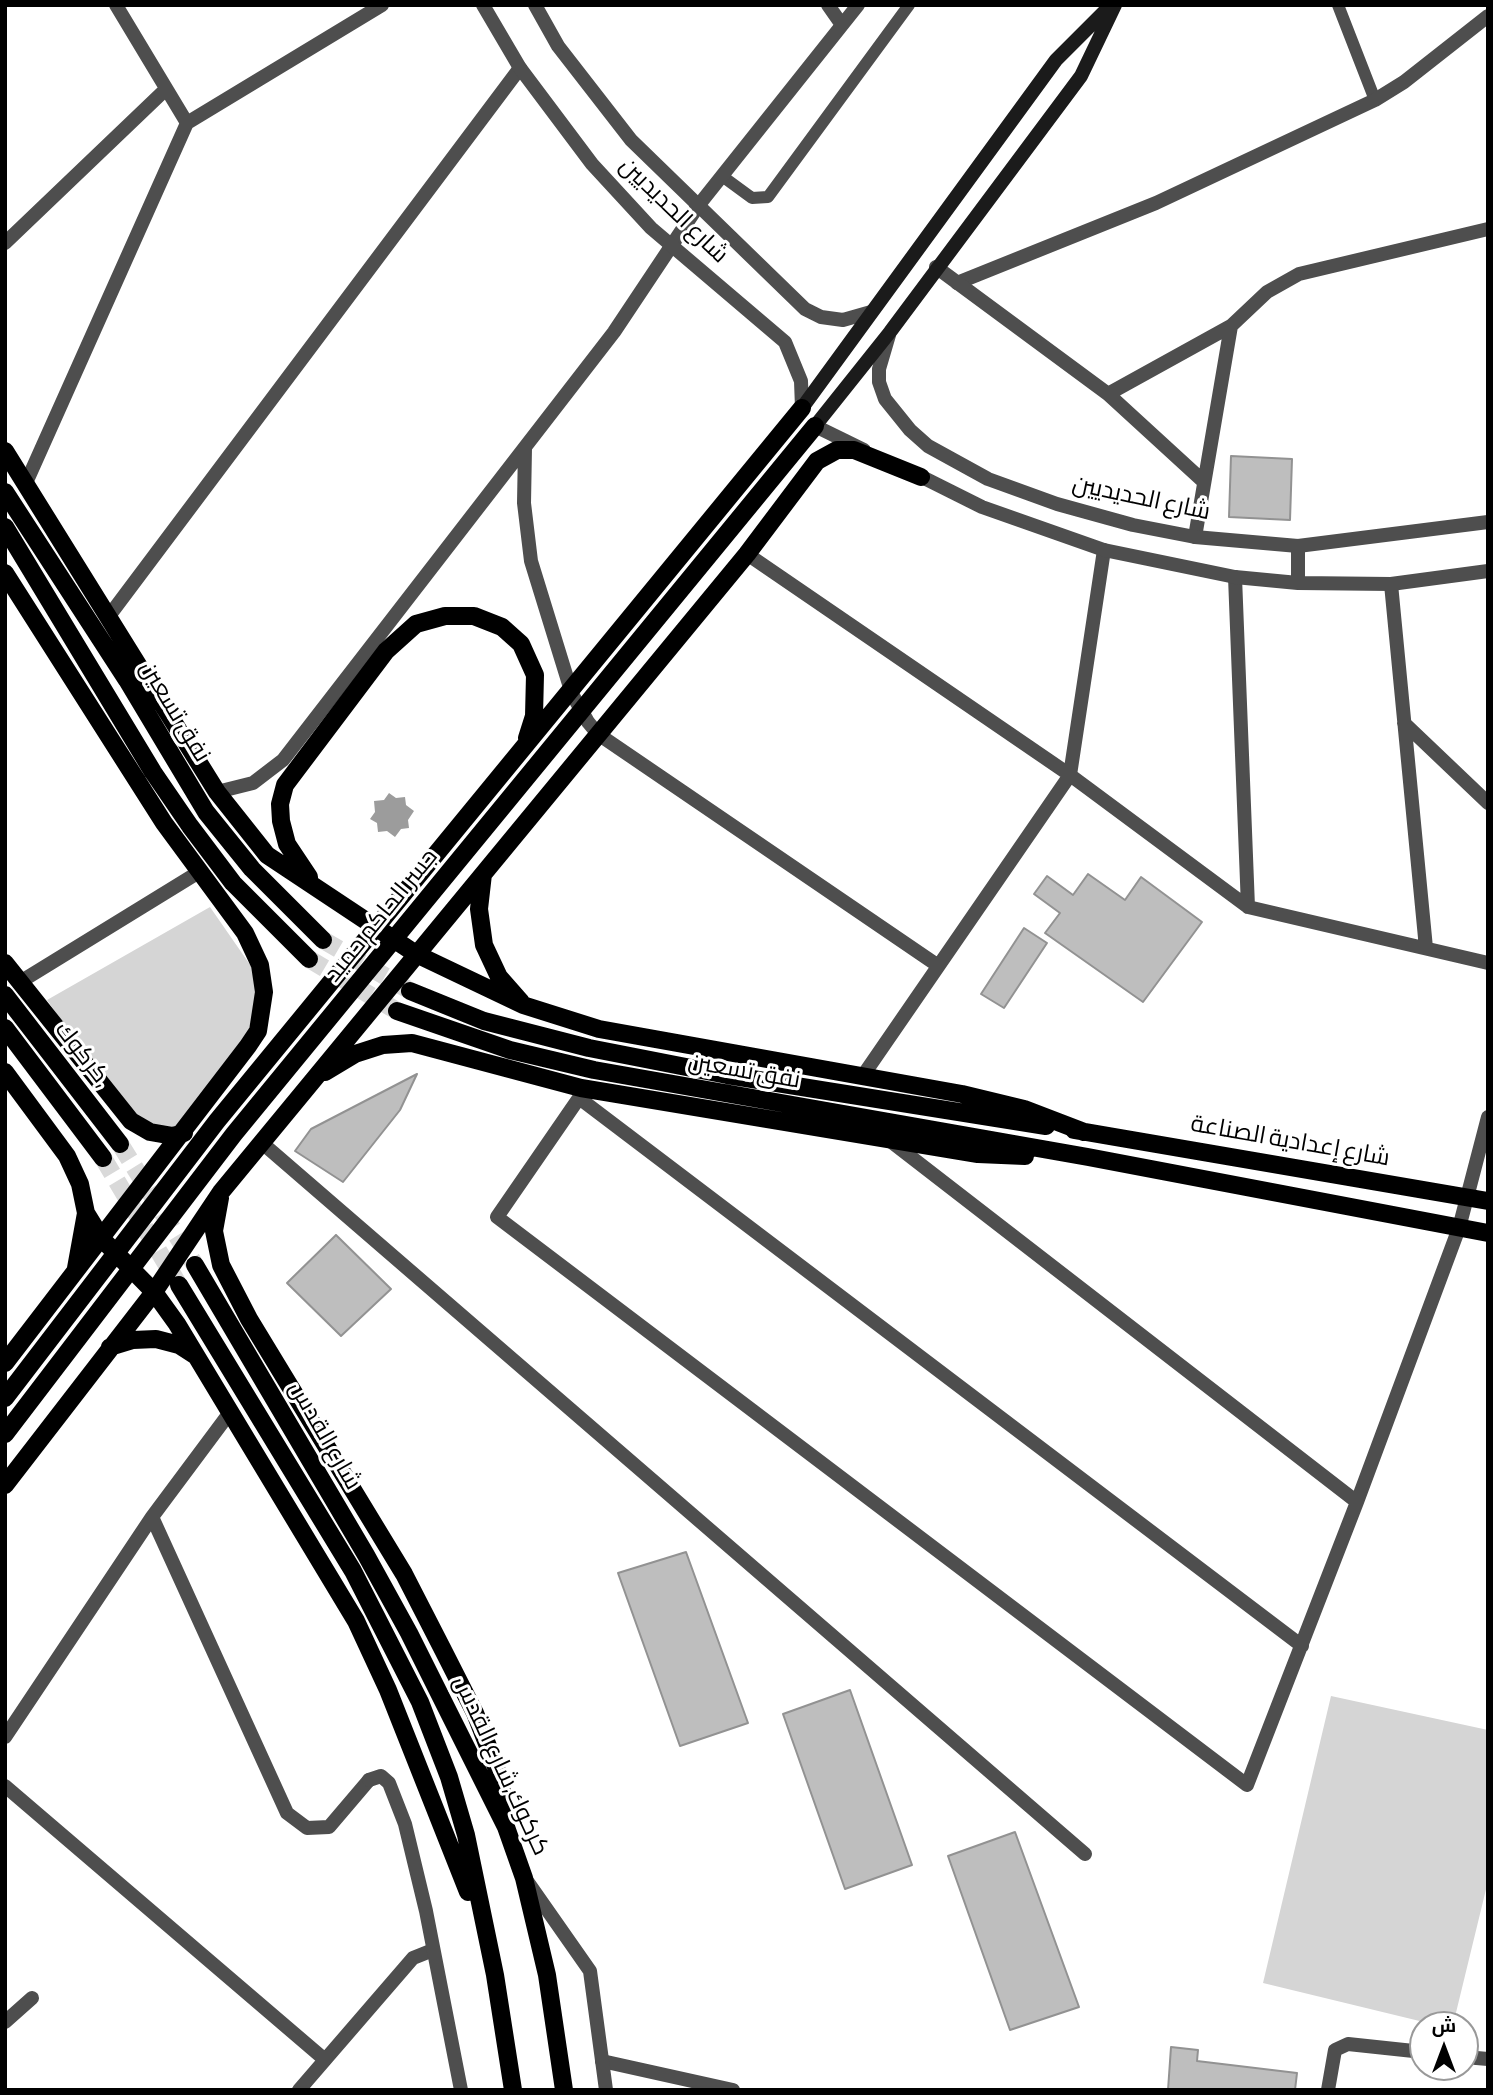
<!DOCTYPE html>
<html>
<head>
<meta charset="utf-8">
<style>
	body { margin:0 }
	#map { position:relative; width:1493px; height:2095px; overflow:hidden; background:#fff; font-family:"Sofia Sans Condensed",Cairo,sans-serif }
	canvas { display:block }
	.frame { position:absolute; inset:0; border:7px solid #000; pointer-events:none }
	.north { position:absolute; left:1409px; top:2011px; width:70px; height:70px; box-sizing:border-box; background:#fff; border:2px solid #999; border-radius:50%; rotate:0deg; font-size:19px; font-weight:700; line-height:28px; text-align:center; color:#000 }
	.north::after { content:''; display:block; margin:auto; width:24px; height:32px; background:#000; clip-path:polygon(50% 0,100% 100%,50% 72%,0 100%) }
</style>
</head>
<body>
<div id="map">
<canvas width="1493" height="2095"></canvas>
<div class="frame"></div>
<div class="north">ش</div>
</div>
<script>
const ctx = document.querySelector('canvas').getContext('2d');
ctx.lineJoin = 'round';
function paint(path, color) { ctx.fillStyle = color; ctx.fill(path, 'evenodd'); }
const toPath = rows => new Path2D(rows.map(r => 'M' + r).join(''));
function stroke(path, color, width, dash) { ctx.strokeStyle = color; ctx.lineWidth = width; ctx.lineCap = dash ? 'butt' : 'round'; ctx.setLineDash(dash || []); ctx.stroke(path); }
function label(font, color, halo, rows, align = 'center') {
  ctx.font = font + ' "Sofia Sans Condensed",Cairo,sans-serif'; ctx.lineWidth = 6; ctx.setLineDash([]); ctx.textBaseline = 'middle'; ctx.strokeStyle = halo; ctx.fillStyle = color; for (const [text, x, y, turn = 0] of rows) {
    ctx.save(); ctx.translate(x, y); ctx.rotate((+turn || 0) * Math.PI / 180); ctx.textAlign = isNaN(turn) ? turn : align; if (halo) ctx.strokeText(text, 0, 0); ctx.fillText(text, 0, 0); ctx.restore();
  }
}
const green = toPath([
	[210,907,262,982,249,1029,184,1133,131,1120,47,1000],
	[1331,1696,1488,1730,1488,1881,1453,2025,1436,2025,1263,1983]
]);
const water = toPath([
	[389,793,396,798,405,797,406,805,414,811,408,820,409,828,401,829,395,837,387,831,378,832,377,823,370,819,375,812,374,801,384,800]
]);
const building = toPath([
	[1231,456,1292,459,1290,520,1229,517,1231,456],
	[1088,874,1125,900,1141,877,1202,922,1143,1002,1045,933,1060,913,1034,894,1047,876,1073,895,1088,874],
	[1024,928,1047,943,1004,1008,981,994,1024,928],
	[417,1074,400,1110,343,1182,295,1151,311,1129,417,1074],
	[336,1235,391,1289,341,1336,287,1283,336,1235],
	[686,1552,748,1723,680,1746,618,1573,686,1552],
	[850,1690,912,1865,845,1889,783,1714,850,1690],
	[1015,1832,1079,2007,1010,2030,948,1856,1015,1832],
	[1171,2047,1198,2050,1197,2061,1297,2073,1295,2090,1168,2090,1171,2047]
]);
const primaryTunnel = toPath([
	[323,940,407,989],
	[309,959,397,1011],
	[120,1144,195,1265],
	[103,1158,177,1282]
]);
const service = toPath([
	[1338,5,1375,100],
	[722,176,752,198,768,197,909,5]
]);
const pedestrian = toPath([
	[957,283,1156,203,1375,100,1404,82,1488,16]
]);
const minor = toPath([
	[828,5,842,25],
	[187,123,382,5],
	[5,243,165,90],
	[936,267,1108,394,1203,481],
	[1108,394,1231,326],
	[525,448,524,503,531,561,572,694,588,722,598,734,937,965],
	[26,483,187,123,116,5],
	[1195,537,1231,326,1267,292,1299,274,1488,229],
	[747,554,1070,775,1248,907,1488,963],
	[1235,577,1248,907],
	[1391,584,1426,948],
	[109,616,520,68],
	[1404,723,1488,803],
	[217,792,253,783,283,760,614,332,698,206,858,5],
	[20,982,199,872],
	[862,1077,1070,775,1104,550],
	[581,1088,579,1098,497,1217,1247,1785,1357,1502,1459,1228,1488,1117],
	[579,1098,1302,1646],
	[889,1140,1357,1502],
	[261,1142,1085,1854],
	[152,1517,287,1813,307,1828,329,1827,369,1780],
	[5,1737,152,1517,231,1411],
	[5,1786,324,2059],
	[5,2022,32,1998],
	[1465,2057,1488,2059],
	[602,2061,733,2090],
	[299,2090,413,1958,433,1950],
	[1328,2090,1335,2050,1348,2044,1423,2052]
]);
const tertiary = toPath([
	[483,5,520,68,592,164,651,228,785,342,801,381,802,408],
	[535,5,558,46,631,140,805,309,821,317,843,320,871,312],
	[889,335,879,369,879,382,885,399,910,430,928,446,988,479,1057,504,1133,525,1195,537,1298,546,1488,522],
	[815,426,864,450],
	[914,473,982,507,1104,550,1235,577,1298,583,1391,584,1488,571],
	[1298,583,1298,546],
	[369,1780,381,1776,389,1783,405,1824,426,1911,461,2090],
	[527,1881,590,1971,606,2090]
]);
const secondary = toPath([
	[802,408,1056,60,1110,6],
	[815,426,890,332,1081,76,1115,5]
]);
const primary = toPath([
	[5,451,217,792,267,855,416,954,523,1005,599,1029,962,1094,1024,1109,1084,1132],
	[5,492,127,680,206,812,252,869,323,940],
	[5,527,153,772,190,826,233,883,309,959],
	[5,573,164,823,245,933,260,965,264,992,258,1031,248,1046,5,1363],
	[483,874,479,909,484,945,499,977,521,1002],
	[309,877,287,844,281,821,280,804,285,785,386,651,416,624,445,616,474,616,502,627,521,644,535,675,534,716,527,738],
	[5,963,131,1121,150,1132,173,1136,184,1133],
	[410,991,484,1021,589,1048,727,1075,1046,1126],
	[5,995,120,1144],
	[397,1011,510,1050,594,1070,1088,1157,1488,1233],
	[5,1028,103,1158],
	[5,1072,67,1156,80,1184,86,1213,76,1268],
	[325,1072,355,1054,383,1045,412,1043,581,1088,978,1154,1025,1156],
	[1074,1130,1488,1201],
	[220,1198,214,1231,221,1265,249,1319,404,1574,442,1648,475,1713,500,1777,505,1817],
	[86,1213,102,1239,154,1292,177,1324,356,1621,388,1690,468,1892],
	[195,1265,366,1555,409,1633,506,1827,524,1878,547,1975,564,2090],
	[179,1285,353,1571,420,1702,449,1777,466,1835,495,1975,513,2090],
	[110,1347,133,1340,156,1339,179,1345,196,1356],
	[5,1398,217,1121,802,408],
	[5,1434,234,1134,815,426],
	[5,1485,154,1292,221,1192,747,554,817,461,837,450,854,450,921,477]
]);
const streetNames = [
	["شارع الحديديين",673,211,44],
	["شارع الحديديين",1141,499,12],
	["نفق تسعين",174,712,59],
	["جسر الحاكم حميد",382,916,-51],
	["كركوك,",82,1055,52],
	["نفق تسعين",744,1072,10],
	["شارع إعدادية الصناعة",1290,1142,10],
	["شارع القدس",324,1436,60],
	["كركوك,شارع القدس",500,1766,65]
];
paint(green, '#d5d5d5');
paint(water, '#9c9c9c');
paint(building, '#bebebe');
stroke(building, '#929292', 2);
stroke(primaryTunnel, '#d9d9d9', 18, [18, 9]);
stroke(service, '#4e4e4e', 12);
stroke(pedestrian, '#4e4e4e', 14);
stroke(minor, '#4e4e4e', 14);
stroke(tertiary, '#4e4e4e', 14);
stroke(secondary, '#1b1b1b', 14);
stroke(primary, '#000', 18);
label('24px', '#000', '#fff', streetNames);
</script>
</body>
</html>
